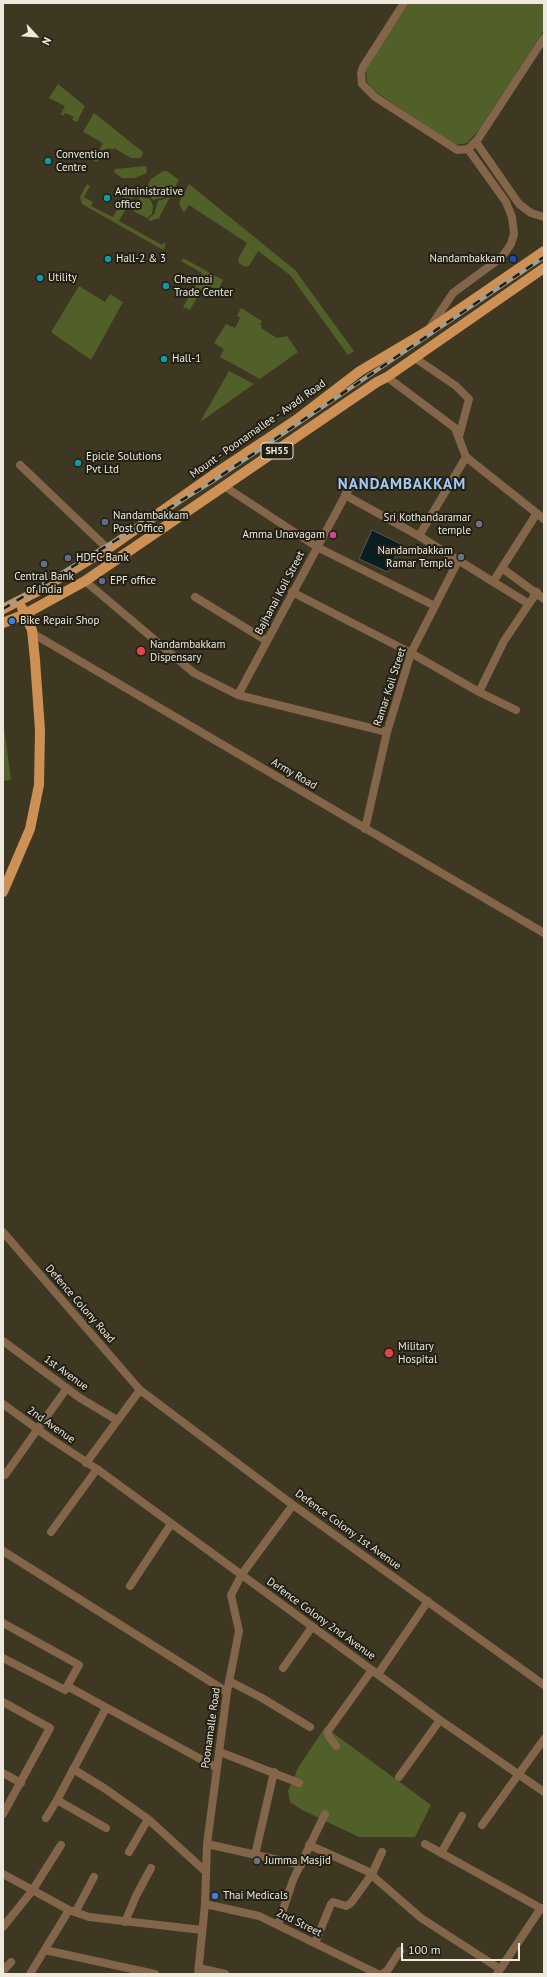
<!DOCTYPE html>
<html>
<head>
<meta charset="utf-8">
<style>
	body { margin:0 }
	#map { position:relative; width:547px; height:1977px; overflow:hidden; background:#3e3722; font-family:"PT Sans",sans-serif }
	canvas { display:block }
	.frame { position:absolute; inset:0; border:4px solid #ede9dc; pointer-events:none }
	.north { position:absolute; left:16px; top:16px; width:40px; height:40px; -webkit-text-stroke:3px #221f15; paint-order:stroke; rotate:116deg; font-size:11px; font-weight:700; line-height:16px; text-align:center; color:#ede9dc }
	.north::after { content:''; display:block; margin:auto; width:14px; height:18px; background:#ede9dc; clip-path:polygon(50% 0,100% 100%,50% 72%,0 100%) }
	.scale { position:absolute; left:401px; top:1943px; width:119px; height:18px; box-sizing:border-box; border:2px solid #ede9dc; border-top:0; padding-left:5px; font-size:12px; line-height:14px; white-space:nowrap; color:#ede9dc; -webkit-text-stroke:3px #221f15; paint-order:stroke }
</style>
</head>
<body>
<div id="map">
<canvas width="547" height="1977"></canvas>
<div class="frame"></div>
<div class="north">N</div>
<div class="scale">100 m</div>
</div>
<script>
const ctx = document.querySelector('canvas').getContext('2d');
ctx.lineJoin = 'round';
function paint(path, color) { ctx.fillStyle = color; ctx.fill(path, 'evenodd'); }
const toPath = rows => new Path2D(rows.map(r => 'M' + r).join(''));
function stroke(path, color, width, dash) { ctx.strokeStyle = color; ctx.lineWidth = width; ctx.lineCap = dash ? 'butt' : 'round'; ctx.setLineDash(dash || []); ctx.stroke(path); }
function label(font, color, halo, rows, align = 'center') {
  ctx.font = font + ' "PT Sans",sans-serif'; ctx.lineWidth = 4; ctx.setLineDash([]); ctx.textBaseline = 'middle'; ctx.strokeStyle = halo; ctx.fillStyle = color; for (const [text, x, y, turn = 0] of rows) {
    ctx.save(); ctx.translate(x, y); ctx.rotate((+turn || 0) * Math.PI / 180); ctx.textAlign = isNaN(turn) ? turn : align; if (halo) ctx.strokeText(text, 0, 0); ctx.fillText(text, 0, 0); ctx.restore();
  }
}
const green = toPath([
	[409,3,544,3,544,30,479,130,467,143,456,145,450,142,373,90,367,82,366,71,368,65],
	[58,84,85,106,77,122,72,120,74,117,65,113,63,116,61,114,65,106,49,98],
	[94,113,143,152,142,156,139,158,131,158,114,148,112,150,109,148,103,150,97,162,94,161,103,143,83,132],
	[146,166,147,172,145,174,134,178,122,178,114,172,115,169],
	[163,171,167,171,179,180,170,196,153,200,150,196,143,194,151,179],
	[87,184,90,186,84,197,93,202,91,206,113,217,129,187,133,189,133,197,119,221,162,245,163,243,166,244,163,250,82,204,80,197],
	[189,184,295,270,354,351,348,355,290,275,258,251,249,266,245,267,239,263,238,259,247,243,189,205,184,213,179,203],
	[140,197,150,199,153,206,152,214,147,218,133,211],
	[170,197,159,218,150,221,148,219,154,214,158,201],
	[183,258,223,280,220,286,224,289,222,293,210,286,199,294,190,310,183,307,202,273,181,261],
	[79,286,105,302,110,294,123,302,91,360,51,332],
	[241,308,262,321,260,325,262,326,261,328,277,338,287,336,298,352,260,379,220,357,224,349,214,343,226,324,235,328,240,318,237,316],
	[229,371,254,384,200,422],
	[3,720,11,780,3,781],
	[325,1727,431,1805,415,1837,359,1837,302,1810,290,1802,288,1791,298,1768]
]);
const water = toPath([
	[372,530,401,544,388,572,359,559,372,530]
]);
const minor = toPath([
	[404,3,363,67,361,73,362,84,375,97,457,150,468,149,478,139,544,38],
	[476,142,519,204,531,213,544,217],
	[429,329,453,293,502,257,511,244,514,234,512,217,506,202,468,149],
	[415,358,456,386,469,399,459,437],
	[387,377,455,428,466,457,544,519],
	[20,465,108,549],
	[224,486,317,547,435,606],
	[345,495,419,536,529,604],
	[419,536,466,457],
	[502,568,544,599],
	[85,581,194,673,238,695,387,732],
	[493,582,537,513],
	[292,592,411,653,479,692,516,710],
	[195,597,267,641],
	[32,633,544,933],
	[479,692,504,641,537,592],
	[238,695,353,481],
	[365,829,387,732,411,653,458,561],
	[3,1232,140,1390,293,1505,544,1685],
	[3,1341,80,1398,117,1420],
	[3,1404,51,1439,97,1469,440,1720,544,1792],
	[86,1463,140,1390],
	[3,1474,5,1475,67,1388],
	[51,1532,97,1469],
	[3,1551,227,1692],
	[130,1586,171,1524],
	[3,1623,79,1665,65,1690,3,1658],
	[283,1668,312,1627],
	[378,1674,428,1601],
	[229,1681,262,1698,310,1727],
	[67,1686,217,1768],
	[3,1702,50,1728,3,1814],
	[336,1746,328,1735,328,1731,372,1670],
	[220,1752,299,1783],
	[73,1769,104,1788,148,1819,205,1871],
	[3,1773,21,1783],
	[399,1777,440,1720],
	[46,1818,57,1800],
	[482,1825,544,1739],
	[106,1828,57,1800,106,1708],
	[207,1844,301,1865],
	[425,1844,544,1910],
	[309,1845,367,1871,421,1918,500,1969],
	[129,1852,148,1819],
	[441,1853,462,1816],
	[255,1855,274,1772],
	[3,1874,69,1910,89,1917,202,1930],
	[205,1904,259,1916,378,1974],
	[76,1911,94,1877],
	[125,1922,136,1896,151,1868],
	[278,1925,293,1880,325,1814],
	[3,1927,32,1891,61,1845],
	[315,1943,331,1904,333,1902,346,1906,351,1903,372,1874,382,1852],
	[45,1950,155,1974],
	[199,1968,225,1974],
	[3,1971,11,1962],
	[30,1974,69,1910],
	[198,1974,205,1904,207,1844,227,1692,239,1631,231,1595,242,1574,293,1505],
	[382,1974,387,1971,400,1951],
	[497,1974,541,1908]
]);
const major = toPath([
	[3,609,38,591,112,546,213,475,296,420,360,371,429,330,544,251],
	[3,623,25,614,85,581,377,382,387,377,544,268],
	[3,892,30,829,39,785,40,730,35,660,32,630,22,608]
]);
const rail = toPath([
	[3,609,210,483,544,257]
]);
const markers = [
	[48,161,4,"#0f9aa8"],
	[107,198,4,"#0f9aa8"],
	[108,259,4,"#0f9aa8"],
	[513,259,4,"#1a4fb4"],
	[40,278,4,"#0f9aa8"],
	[166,286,4,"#0f9aa8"],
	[164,359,4,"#0f9aa8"],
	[78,463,4,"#0f9aa8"],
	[105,522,4,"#5c6f8a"],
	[479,524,4,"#6b7280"],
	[333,535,4,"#d1479c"],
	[461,557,4,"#6b7280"],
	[68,558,4,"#5c6f8a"],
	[44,564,4,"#5c6f8a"],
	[102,581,4,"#5c6f8a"],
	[12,621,4,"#3f7fe0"],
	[141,651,5,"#e0444e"],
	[389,1353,5,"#e0444e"],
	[257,1861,4,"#6b7280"],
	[215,1896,4,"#3f7fe0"]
];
const shields = [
	[277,451,32]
];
const shieldNames = [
	["SH55",277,451]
];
const poiNames = [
	["Convention",56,155],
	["Centre",56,168],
	["Administrative",115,192],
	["office",115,205],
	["Hall-2 & 3",116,259],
	["Nandambakkam",505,259,"right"],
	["Utility",48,278],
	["Chennai",174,280],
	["Trade Center",174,293],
	["Hall-1",172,359],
	["Epicle Solutions",86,457],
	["Pvt Ltd",86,470],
	["Nandambakkam",113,516],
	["Post Office",113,529],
	["Sri Kothandaramar",471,518,"right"],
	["temple",471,531,"right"],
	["Amma Unavagam",325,535,"right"],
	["Nandambakkam",453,551,"right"],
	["Ramar Temple",453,564,"right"],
	["HDFC Bank",76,558],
	["Central Bank",44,577,"center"],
	["of India",44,590,"center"],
	["EPF office",110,581],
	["Bike Repair Shop",20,621],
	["Nandambakkam",150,645],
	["Dispensary",150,658],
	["Military",398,1347],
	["Hospital",398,1360],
	["Jumma Masjid",265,1861],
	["Thai Medicals",223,1896]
];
const streetNames = [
	["Mount - Poonamallee - Avadi Road",258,429,-35],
	["Bajhanai Koil Street",280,593,-62],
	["Ramar Koil Street",390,687,-72],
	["Army Road",294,774,30],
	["Defence Colony Road",80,1304,49],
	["1st Avenue",66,1373,36],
	["2nd Avenue",51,1425,35],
	["Defence Colony 1st Avenue",348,1530,36],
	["Defence Colony 2nd Avenue",321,1619,36],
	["Poonamalle Road",211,1728,-82],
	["2nd Street",299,1923,26]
];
const districtNames = [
	["NANDAMBAKKAM",402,485]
];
paint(green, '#515f28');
paint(water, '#0b1e1f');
stroke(water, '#4f5b58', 1);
stroke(minor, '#83654a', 8);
stroke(major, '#cd9055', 10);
stroke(rail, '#a29d8d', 4);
stroke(rail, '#221f15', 2.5, [8]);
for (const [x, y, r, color] of markers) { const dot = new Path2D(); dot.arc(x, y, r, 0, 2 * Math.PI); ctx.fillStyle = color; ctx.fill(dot); stroke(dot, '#221f15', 1.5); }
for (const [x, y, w] of shields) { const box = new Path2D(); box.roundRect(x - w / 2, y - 8, w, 16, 3); ctx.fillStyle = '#221f15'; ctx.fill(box); stroke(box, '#ede9dc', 1); }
label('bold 10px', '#ede9dc', null, shieldNames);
label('11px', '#ede9dc', '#221f15', poiNames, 'left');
label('11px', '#ede9dc', '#221f15', streetNames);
ctx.letterSpacing = '1px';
label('bold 15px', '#a2cbfa', '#221f15', districtNames);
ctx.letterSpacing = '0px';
</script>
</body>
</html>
